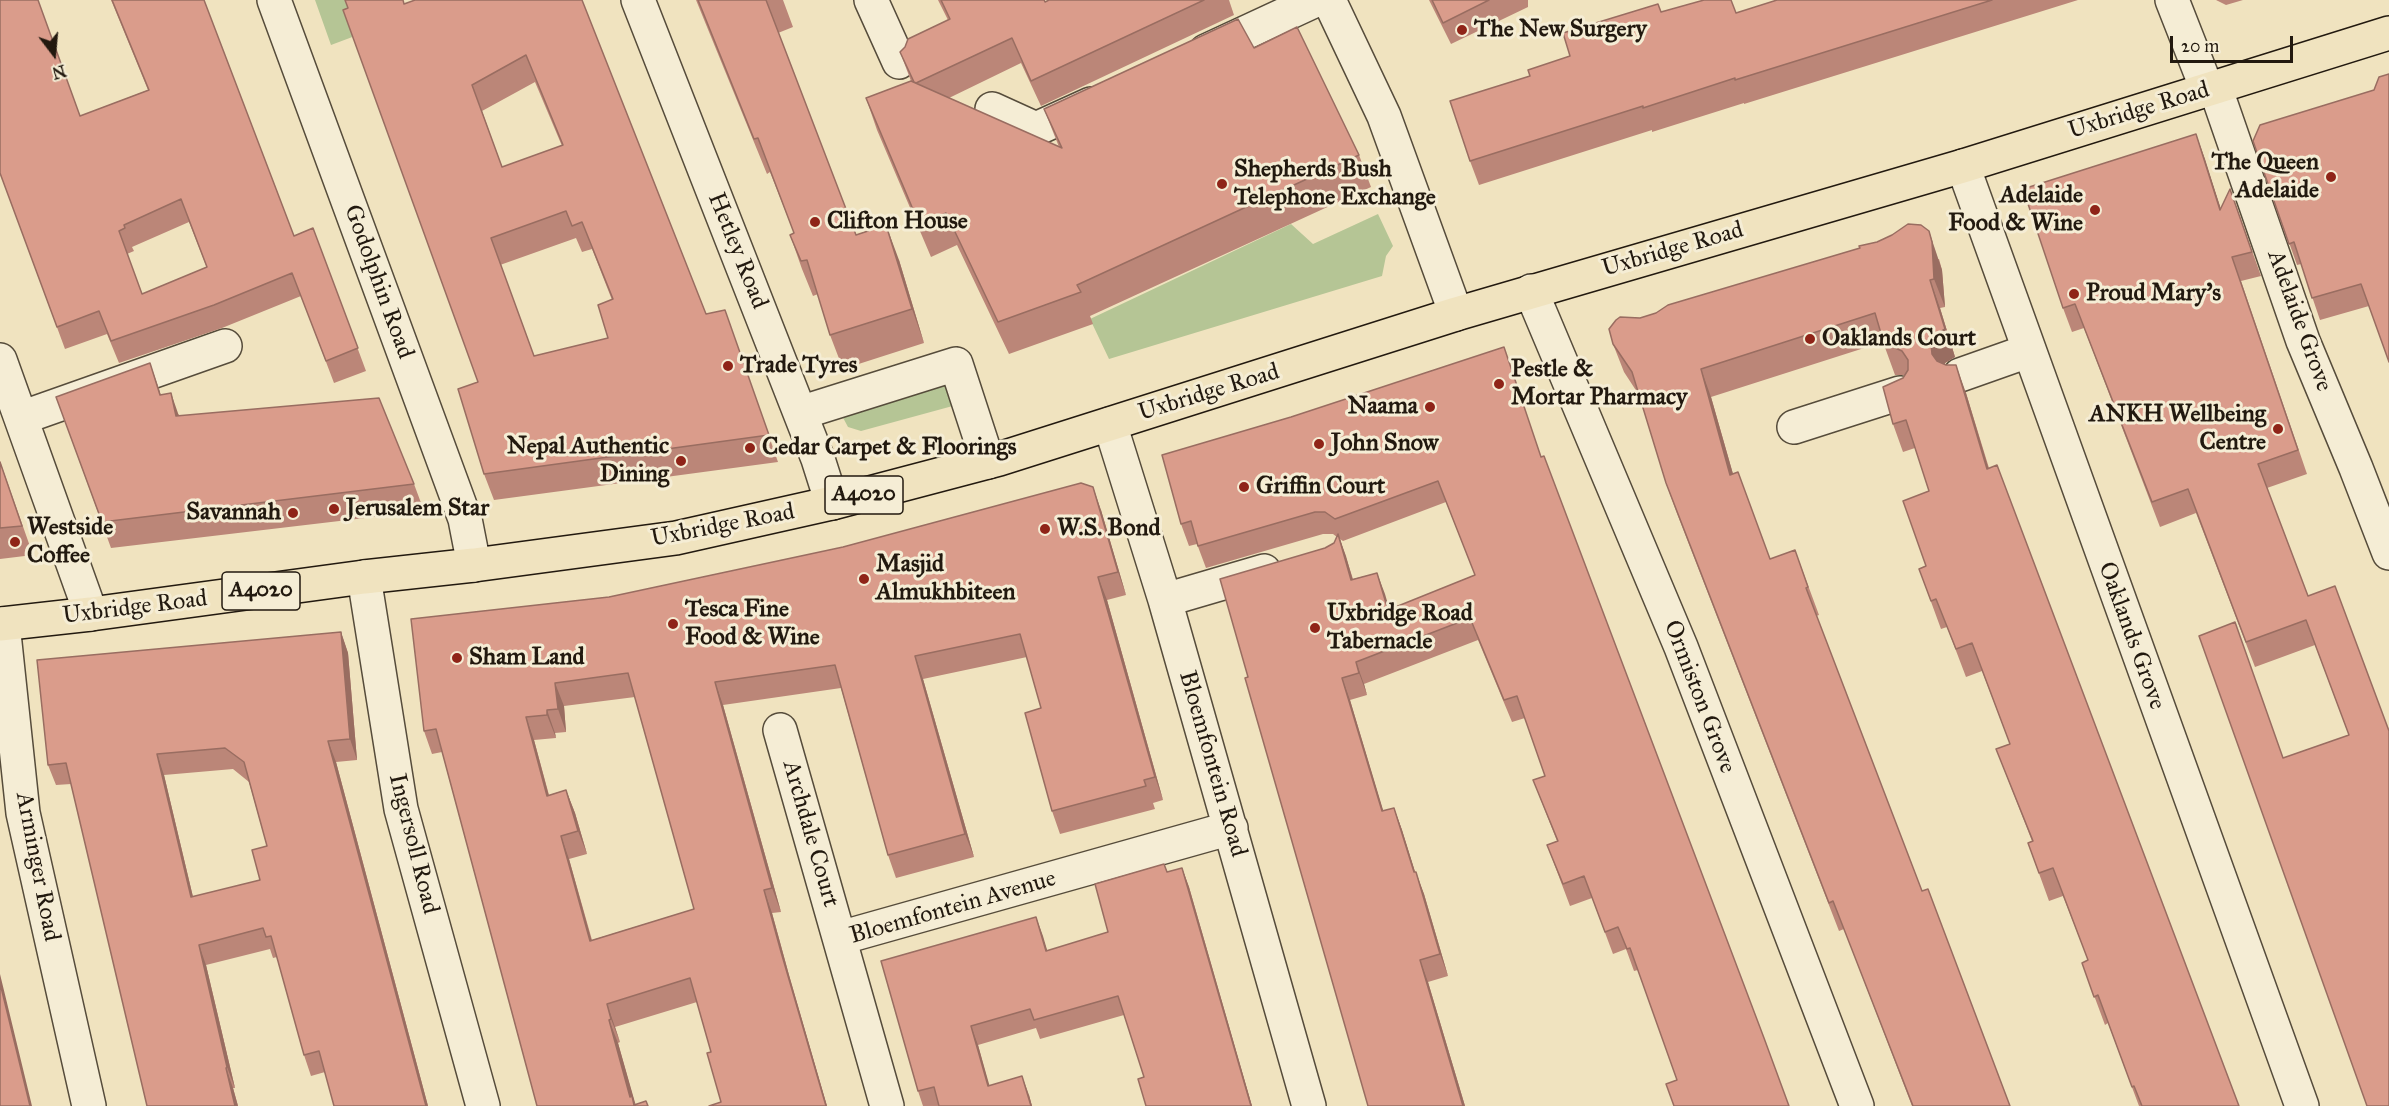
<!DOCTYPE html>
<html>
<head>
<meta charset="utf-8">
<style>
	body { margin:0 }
	#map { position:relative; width:2389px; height:1106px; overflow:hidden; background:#f0e3bf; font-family:"IM FELL Great Primer",serif }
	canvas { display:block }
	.north { position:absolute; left:24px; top:24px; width:60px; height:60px; -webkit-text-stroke:4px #f5edd5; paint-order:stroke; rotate:164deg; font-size:16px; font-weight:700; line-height:24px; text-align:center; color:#22190f }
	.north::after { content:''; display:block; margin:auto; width:21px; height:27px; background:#22190f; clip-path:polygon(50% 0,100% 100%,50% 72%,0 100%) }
	.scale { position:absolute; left:2170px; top:36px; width:123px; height:27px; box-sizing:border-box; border:3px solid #22190f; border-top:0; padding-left:8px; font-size:18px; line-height:21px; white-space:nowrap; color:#22190f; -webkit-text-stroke:4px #f5edd5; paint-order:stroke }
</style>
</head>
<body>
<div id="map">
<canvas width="2389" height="1106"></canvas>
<div class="north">N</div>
<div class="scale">20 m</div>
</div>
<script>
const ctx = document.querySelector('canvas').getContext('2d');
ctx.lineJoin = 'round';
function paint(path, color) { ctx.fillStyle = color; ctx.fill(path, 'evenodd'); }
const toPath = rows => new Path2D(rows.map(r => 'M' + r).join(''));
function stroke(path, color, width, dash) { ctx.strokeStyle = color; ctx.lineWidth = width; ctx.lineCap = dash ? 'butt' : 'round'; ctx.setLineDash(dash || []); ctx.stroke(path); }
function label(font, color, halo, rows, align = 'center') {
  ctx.font = font + ' "IM FELL Great Primer",serif'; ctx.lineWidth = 6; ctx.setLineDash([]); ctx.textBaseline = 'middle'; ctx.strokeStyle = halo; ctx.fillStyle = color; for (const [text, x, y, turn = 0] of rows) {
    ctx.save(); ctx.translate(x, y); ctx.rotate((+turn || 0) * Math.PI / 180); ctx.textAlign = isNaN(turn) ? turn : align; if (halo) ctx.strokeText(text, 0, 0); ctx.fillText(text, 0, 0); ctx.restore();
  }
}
const green = toPath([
	[315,0,345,0,371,30,331,45],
	[1378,214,1393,246,1386,256,1382,276,1109,359,1090,319,1291,224,1313,244],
	[950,378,960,404,861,431,848,427,840,412]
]);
const minor = toPath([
	[274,0,465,519,474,565],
	[638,0,818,459,832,503],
	[871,0,899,62],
	[1329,0,1384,116,1456,314],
	[2172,0,2207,89],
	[1206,51,1316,0],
	[2215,87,2303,341,2356,468,2389,553],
	[992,109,1036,129,1091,104],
	[1963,166,2302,1106],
	[1531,291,1681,647,1857,1106],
	[0,360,91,614],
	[1960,375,2028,351],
	[800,413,956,364,988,462],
	[21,418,225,346],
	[1110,424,1165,600,1309,1106],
	[1794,427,1900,393],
	[364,577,401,809,483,1106],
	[1165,600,1264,571],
	[3,624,23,813,89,1106],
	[780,730,887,1106],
	[840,938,1231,828]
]);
const major = toPath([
	[0,624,91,614,364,577,474,565,676,538,832,503,999,459,1456,314,1963,166,2389,33]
]);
const wall = toPath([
	[111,0,204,0,294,236,313,228,366,371,334,383,301,296,222,328,119,363,107,334,65,349,0,173,80,116,148,90],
	[189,222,207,268,142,294,127,254,134,251,132,247],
	[582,0,706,314,725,310,778,462,494,500,484,474,478,382,404,4],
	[535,82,562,146,502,167,482,111],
	[576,238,582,252,592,249,612,300,608,338,534,356,500,265],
	[696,0,783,0,793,27,778,33,856,235,899,260,924,343,843,369,830,335,818,294,813,296,802,269,790,235,794,233,770,172,767,174],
	[938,0,1044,0,1045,2,1049,0,1229,0,1234,15,1041,106,1021,63,949,98,1059,147,1044,109,1254,48,1359,155,1371,187,1090,316,1093,324,1009,354,957,245,931,257,877,130,866,98,911,81,900,52,948,20],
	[1429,0,1528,0,1528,7,1451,44],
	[1777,0,2078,0,1744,104,1744,103,1652,132,1652,130,1479,185,1470,161,1530,76,1570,56,1736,13],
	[2216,0,2243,0,2226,5],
	[2374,90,2369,306,2320,320,2301,264,2297,265,2253,141],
	[2196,134,2221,209,2230,189,2261,276,2241,281,2307,474,2267,488,2308,596,2389,731,2283,758,2349,735,2315,645,2255,667,2196,513,2160,527,2084,328,2072,332,2063,308],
	[1939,259,1942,270,1945,307,1940,308,1955,357,1945,363,1945,365,1966,393,1989,468,2239,1106,2139,1106,2108,1023,2105,1025,2082,963,2088,960,2063,896,2049,901,2028,843,2032,841,1996,749,2010,744,1982,671,1966,677,1947,627,1941,629,1919,569,1926,566,1929,491,1915,448,1903,452,1893,424,1903,378,1905,375,1895,375,1883,342,1711,397,1733,474,1770,559,1795,550,1819,615,1816,616,1922,891,2010,1106,1912,1106,1844,929,1839,931,1676,511,1666,483,1639,395,1624,372,1613,344,1640,318],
	[1512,369,1677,1080,1638,970,1634,971,1626,949,1613,954,1592,898,1570,906,1547,845,1557,841,1533,780,1545,776,1525,718,1512,722,1478,640,1364,684,1367,695,1350,700,1383,811,1394,808,1402,830,1415,872,1424,894,1448,976,1428,982,1465,1106,1368,1106,1248,677,1325,548,1334,543,1337,537,1333,534,1323,534,1206,568,1197,544,1189,546,1181,524],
	[1446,502,1475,575,1389,610,1377,573,1353,579,1340,539,1343,541],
	[161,395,179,415,414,484,424,511,111,548,56,397],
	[0,461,33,555,0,559],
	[1101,510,1126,595,1107,600,1163,800,1153,803,1155,809,1060,834,1052,811,1041,708,1027,657,923,679,974,857,896,878,888,855,841,688,723,705,781,912,772,913,789,975,827,1106,709,1106,721,1102,711,1052,697,1002,615,1027,620,1042,618,1043,635,1104,648,1106,537,1106,442,752,432,754,424,731,609,597],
	[635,697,694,909,592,940,569,859,587,854,575,813,566,790,549,795,534,740,556,738,555,733,566,732,564,706],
	[341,632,348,653,357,760,336,762,428,1106,334,1106,325,1072,311,1076,304,1055,277,957,273,958,270,949,206,965,235,1088,233,1088,238,1106,147,1106,71,784,56,785,48,765],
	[233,769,249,782,267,846,260,880,193,897,164,775],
	[1164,864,1167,872,1182,868,1189,887,1252,1106,1146,1106,1144,1077,1124,1015,1040,1039,1036,1028,978,1045,989,1086,1029,1095,1032,1106,923,1106,918,1091,1036,917,1047,951,1108,932]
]);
const shadedWall = toPath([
	[2196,134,2205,159,2229,235,2220,210],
	[886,225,899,260,924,343,912,309],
	[1929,231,1942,270,1945,307,1934,279],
	[1930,280,1940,308,1955,357,1945,363,1942,372,1932,354],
	[150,363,159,389,169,422,160,395],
	[1956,365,1966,393,1997,497,1987,469],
	[1701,369,1711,397,1741,502,1730,475],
	[171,393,180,419,176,416],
	[1093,487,1101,510,1126,595,1118,572],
	[1338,534,1346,556,1359,602,1351,580],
	[1377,573,1385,594,1396,632,1388,610],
	[1098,577,1107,600,1163,800,1155,777],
	[341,632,348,653,357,760,350,739],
	[915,656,923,679,974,857,965,834],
	[1356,662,1364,684,1367,695,1359,673],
	[1342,678,1350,700,1390,833,1382,811],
	[715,682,723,705,781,912,772,888],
	[555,683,564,706,566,732,558,709],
	[547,710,555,733,556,738,547,715],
	[526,717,534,740,555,819,547,796],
	[328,741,336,762,428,1106,426,1106],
	[157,754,164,775,198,918,191,897],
	[566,790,575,813,587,854,578,831],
	[1394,808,1402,830,1422,894,1414,872],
	[561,836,569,859,598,964,590,941],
	[1182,868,1189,887,1252,1106,1251,1106],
	[1416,872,1424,894,1448,976,1440,954],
	[764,890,772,913,789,975,827,1106,826,1106,781,952],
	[1036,917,1043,936,1053,970,1046,951],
	[199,945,206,965,235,1088,227,1067],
	[1420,960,1428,982,1465,1106,1463,1106],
	[0,974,32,1106,30,1106,0,983],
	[607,1004,615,1027,620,1042,611,1019],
	[609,1020,618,1043,636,1106,630,1097],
	[971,1026,978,1045,995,1105,988,1086],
	[226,1068,233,1088,238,1106,235,1106],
	[1022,1076,1029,1095,1032,1106,1031,1106]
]);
const building = toPath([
	[0,0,38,0,80,116,149,90,112,0,204,0,294,236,313,228,358,348,326,361,292,273,214,305,111,341,99,311,57,327,0,173,0,0],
	[181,199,207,267,142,294,119,231,125,228,124,225,181,199],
	[345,0,403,0,404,4,415,0,582,0,706,314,725,310,769,435,484,474,458,389,478,382,343,10,348,8,345,0],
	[526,55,563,145,502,167,472,85,526,55],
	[566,211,572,226,582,222,613,299,598,305,608,338,534,356,491,238,566,211],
	[698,0,766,0,856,235,886,225,912,309,830,335,807,260,801,261,790,235,794,233,758,138,754,139,698,0],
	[941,0,1044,0,1045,2,1049,0,1204,0,1031,81,1012,38,916,83,914,82,900,52,905,47,908,39,950,19,941,0],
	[1432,0,1489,0,1443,23,1432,0],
	[1704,0,1731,0,1736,13,1777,0,1992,0,1735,80,1735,78,1643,108,1643,106,1470,161,1450,101,1530,76,1528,70,1570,56,1563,33,1658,4,1661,12,1704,0],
	[1238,19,1254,48,1297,27,1359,155,1077,285,1081,292,998,322,946,213,920,226,866,98,911,81,1062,148,1044,109,1238,19],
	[2389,74,2389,362,2361,284,2312,298,2294,242,2289,244,2253,141,2260,125,2374,90,2379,77,2389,74],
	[2196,134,2220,210,2230,189,2252,252,2232,257,2298,450,2258,464,2308,596,2335,586,2389,731,2389,1106,2367,1106,2199,636,2235,622,2283,758,2349,735,2306,620,2246,642,2188,489,2152,502,2075,304,2063,308,2023,189,2196,134],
	[1908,224,1921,225,1929,231,1932,242,1934,279,1930,280,1945,329,1935,335,1931,344,1932,354,1937,361,1946,365,1956,365,1987,469,1997,465,2239,1106,2142,1106,2134,1086,2132,1087,2098,995,2094,997,2082,963,2088,960,2053,868,2039,873,2028,843,2033,841,1996,749,2010,744,1972,643,1956,649,1936,599,1931,601,1919,569,1926,566,1903,501,1929,491,1906,420,1893,424,1883,387,1903,378,1908,370,1908,360,1902,351,1893,347,1885,347,1875,313,1701,369,1730,475,1738,472,1770,559,1795,550,1808,587,1806,588,1922,891,1928,889,2010,1106,1913,1106,1833,901,1829,903,1666,483,1632,372,1613,344,1609,329,1616,320,1620,317,1640,318,1656,313,1668,305,1860,248,1859,246,1877,242,1892,235,1908,224],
	[1504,347,1541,457,1544,456,1764,1038,1789,1106,1674,1106,1666,1084,1677,1080,1630,948,1627,949,1618,927,1605,932,1584,876,1563,884,1547,845,1558,841,1533,780,1545,776,1517,696,1504,700,1470,618,1356,662,1359,673,1342,678,1382,811,1394,808,1414,872,1416,872,1440,954,1420,960,1463,1106,1368,1106,1245,678,1248,677,1220,579,1325,548,1334,543,1338,534,1351,580,1377,573,1388,610,1475,575,1438,481,1335,519,1325,512,1315,512,1198,546,1191,521,1181,524,1162,455,1291,417,1504,347],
	[150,363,160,395,171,393,176,416,379,398,414,484,102,522,56,397,150,363],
	[0,462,22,526,0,528,0,462],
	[1081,483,1093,487,1118,572,1098,577,1155,777,1144,780,1146,786,1052,811,1025,713,1041,708,1020,634,915,656,965,834,888,855,835,665,715,682,772,888,764,890,781,952,826,1106,709,1106,721,1102,707,1053,711,1052,690,978,607,1004,611,1019,609,1020,630,1097,632,1096,634,1105,646,1101,648,1106,537,1106,436,729,424,731,411,619,609,597,843,547,1081,483],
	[628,673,694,909,590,941,561,836,578,831,566,790,547,796,526,717,547,715,547,710,558,709,555,683,628,673],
	[341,632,350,739,328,741,426,1106,334,1106,319,1051,304,1055,271,936,266,937,263,928,199,945,227,1067,226,1068,235,1106,147,1106,66,763,48,765,37,660,341,632],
	[225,748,244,762,267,846,252,850,260,880,191,897,157,754,225,748],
	[1164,864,1167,872,1182,868,1251,1106,1146,1106,1138,1079,1144,1077,1118,996,1034,1020,1030,1009,971,1026,988,1086,1022,1076,1031,1106,939,1106,934,1087,918,1091,881,961,1036,917,1046,951,1108,932,1095,884,1164,864],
	[0,983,30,1106,0,1106,0,983]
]);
const markers = [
	[1462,30,6,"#8f2418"],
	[2331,177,6,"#8f2418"],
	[1222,184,6,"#8f2418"],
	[2095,210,6,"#8f2418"],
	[815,222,6,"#8f2418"],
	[2074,294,6,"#8f2418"],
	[1810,339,6,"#8f2418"],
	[728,366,6,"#8f2418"],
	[1499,384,6,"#8f2418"],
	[1430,407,6,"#8f2418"],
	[2278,429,6,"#8f2418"],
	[1319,444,6,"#8f2418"],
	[750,448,6,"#8f2418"],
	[681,461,6,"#8f2418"],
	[1244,487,6,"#8f2418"],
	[334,509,6,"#8f2418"],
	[293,513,6,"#8f2418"],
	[1045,529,6,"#8f2418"],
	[15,542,6,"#8f2418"],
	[864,579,6,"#8f2418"],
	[673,624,6,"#8f2418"],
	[1315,628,6,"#8f2418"],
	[457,658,6,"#8f2418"]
];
const shields = [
	[864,495,78],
	[261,591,78]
];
const shieldNames = [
	["A4020",864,495],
	["A4020",261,591]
];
const poiNames = [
	["The New Surgery",1474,30],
	["The Queen",2319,163,"right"],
	["Adelaide",2319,191,"right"],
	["Shepherds Bush",1234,170],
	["Telephone Exchange",1234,198],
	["Adelaide",2083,196,"right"],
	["Food & Wine",2083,224,"right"],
	["Clifton House",827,222],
	["Proud Mary's",2086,294],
	["Oaklands Court",1822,339],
	["Trade Tyres",740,366],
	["Pestle &",1511,370],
	["Mortar Pharmacy",1511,398],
	["Naama",1418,407,"right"],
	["ANKH Wellbeing",2266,415,"right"],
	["Centre",2266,443,"right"],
	["John Snow",1331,444],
	["Nepal Authentic",669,447,"right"],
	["Dining",669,475,"right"],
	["Cedar Carpet & Floorings",762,448],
	["Griffin Court",1256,487],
	["Jerusalem Star",346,509],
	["Savannah",281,513,"right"],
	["Westside",27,528],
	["Coffee",27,556],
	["W.S. Bond",1057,529],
	["Masjid",876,565],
	["Almukhbiteen",876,593],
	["Tesca Fine",685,610],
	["Food & Wine",685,638],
	["Uxbridge Road",1327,614],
	["Tabernacle",1327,642],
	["Sham Land",469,658]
];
const streetNames = [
	["Uxbridge Road",2139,111,-17],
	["Uxbridge Road",1673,250,-16],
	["Hetley Road",737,251,68],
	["Godolphin Road",378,282,70],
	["Adelaide Grove",2299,321,70],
	["Uxbridge Road",1209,393,-17],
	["Uxbridge Road",723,526,-11],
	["Uxbridge Road",135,608,-7],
	["Oaklands Grove",2131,636,70],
	["Ormiston Grove",1699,697,69],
	["Bloemfontein Road",1212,764,74],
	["Archdale Court",810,834,74],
	["Ingersoll Road",413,844,76],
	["Arminger Road",37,867,79],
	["Bloemfontein Avenue",953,908,-16]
];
paint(green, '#b5c595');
stroke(minor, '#564c3b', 36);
stroke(major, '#22190f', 36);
stroke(minor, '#f5edd5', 33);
stroke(major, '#f0e3bf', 33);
paint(wall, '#bb8678');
paint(shadedWall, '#996d61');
paint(building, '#da9c8b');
stroke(building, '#996d61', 1.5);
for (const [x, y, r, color] of markers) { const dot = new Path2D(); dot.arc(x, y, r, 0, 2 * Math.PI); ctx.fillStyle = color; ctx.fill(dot); stroke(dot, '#f5edd5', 2); }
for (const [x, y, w] of shields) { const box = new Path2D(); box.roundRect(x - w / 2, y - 19, w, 38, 4.5); ctx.fillStyle = '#f5edd5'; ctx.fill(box); stroke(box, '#22190f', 1.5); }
label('bold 22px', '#22190f', null, shieldNames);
label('bold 24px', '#22190f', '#f5edd5', poiNames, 'left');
label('24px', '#22190f', '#f5edd5', streetNames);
</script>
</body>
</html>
